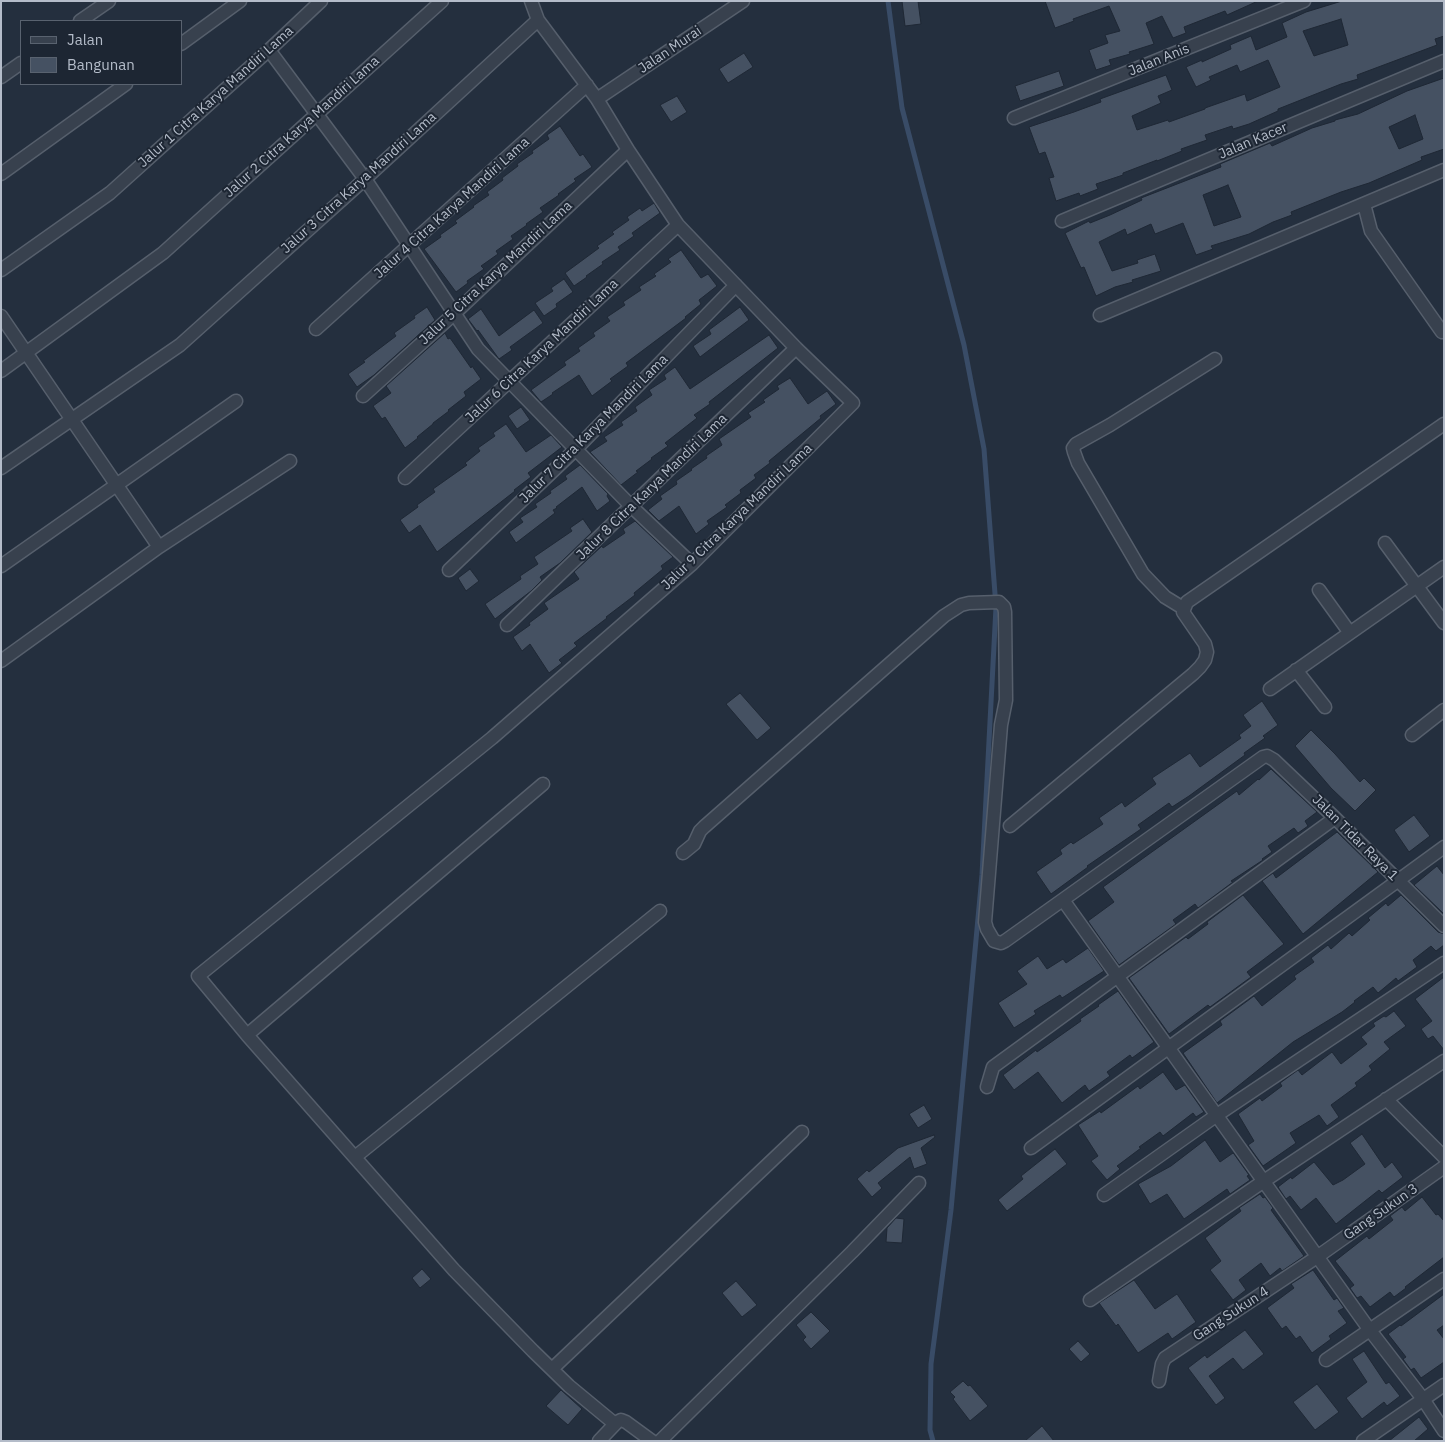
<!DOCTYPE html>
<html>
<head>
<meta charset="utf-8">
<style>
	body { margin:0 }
	#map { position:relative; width:1445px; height:1442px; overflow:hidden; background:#242f3e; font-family:"IBM Plex Sans",sans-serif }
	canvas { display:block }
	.frame { position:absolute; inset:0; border:2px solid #b4bcc9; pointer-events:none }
	.legend { position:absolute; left:20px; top:20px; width:162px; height:65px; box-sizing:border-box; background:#1d2633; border:1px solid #59626f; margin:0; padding:6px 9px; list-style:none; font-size:15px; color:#b4bcc9 }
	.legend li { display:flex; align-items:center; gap:10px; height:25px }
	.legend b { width:25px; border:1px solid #59626f }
</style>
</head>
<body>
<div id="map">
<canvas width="1445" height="1442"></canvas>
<div class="frame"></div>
<ul class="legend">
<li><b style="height:6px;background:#38414e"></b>Jalan</li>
<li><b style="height:14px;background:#455162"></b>Bangunan</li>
</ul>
</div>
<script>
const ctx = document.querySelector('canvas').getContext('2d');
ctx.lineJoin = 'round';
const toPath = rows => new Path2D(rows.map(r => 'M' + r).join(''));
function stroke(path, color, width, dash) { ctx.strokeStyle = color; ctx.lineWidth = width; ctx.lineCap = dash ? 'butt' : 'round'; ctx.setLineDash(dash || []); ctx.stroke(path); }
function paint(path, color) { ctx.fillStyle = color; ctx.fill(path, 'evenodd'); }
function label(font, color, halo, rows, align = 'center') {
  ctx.font = font + ' "IBM Plex Sans",sans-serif'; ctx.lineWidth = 4; ctx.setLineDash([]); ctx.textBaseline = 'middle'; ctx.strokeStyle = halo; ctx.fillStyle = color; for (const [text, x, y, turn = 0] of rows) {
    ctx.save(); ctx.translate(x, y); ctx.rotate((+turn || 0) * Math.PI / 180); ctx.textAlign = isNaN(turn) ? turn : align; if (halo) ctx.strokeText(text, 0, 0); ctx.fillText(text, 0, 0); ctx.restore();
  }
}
const stream = toPath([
	[888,1,902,108,964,345,984,449,996,607,982,875,951,1210,931,1364,930,1430,933,1441]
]);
const building = toPath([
	[902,1,918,1,921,24,905,26,902,1],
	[1045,1,1258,1,1227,15,1225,11,1184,27,1186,33,1173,38,1162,16,1146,23,1154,44,1129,52,1130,54,1109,60,1111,65,1096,70,1089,50,1108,43,1105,35,1120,31,1109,6,1073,19,1074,21,1055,28,1045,1],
	[1342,1,1444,1,1444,36,1435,39,1437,45,1357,75,1358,79,1341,84,1278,109,1278,111,1249,124,1233,129,1232,126,1205,135,1207,140,1181,149,1182,151,1157,161,1157,160,1123,173,1123,175,1096,184,1098,189,1080,196,1079,193,1056,201,1049,178,1054,177,1045,152,1039,154,1029,127,1074,112,1101,102,1100,99,1166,75,1172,90,1158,96,1161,103,1132,116,1137,130,1168,120,1169,122,1205,109,1205,108,1245,94,1247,101,1280,87,1268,60,1240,72,1237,65,1209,77,1211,80,1196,87,1186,67,1202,60,1202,62,1231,49,1230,45,1251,36,1256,50,1287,37,1282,23,1306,12,1342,1],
	[1341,19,1348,45,1314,56,1303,31,1341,19],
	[744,53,753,67,728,83,719,69,744,53],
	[1059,71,1064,86,1020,101,1015,86,1059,71],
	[1444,78,1444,149,1421,157,1422,160,1369,183,1341,192,1291,212,1292,215,1273,222,1249,234,1211,246,1213,249,1196,255,1183,223,1155,234,1151,224,1127,235,1125,229,1099,242,1112,271,1138,263,1137,260,1155,254,1161,271,1132,280,1133,282,1115,287,1096,296,1084,267,1081,268,1065,233,1089,221,1090,223,1110,215,1142,200,1141,198,1221,167,1220,164,1270,143,1272,146,1312,128,1335,121,1335,120,1358,114,1407,91,1444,78],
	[1415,115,1423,139,1399,149,1389,127,1415,115],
	[1228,185,1241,217,1214,226,1203,195,1228,185],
	[677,96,687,112,671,122,660,105,677,96],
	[560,126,580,156,583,154,592,167,574,179,576,181,558,194,559,195,540,208,543,212,526,224,527,225,511,236,513,239,496,251,498,254,481,266,484,269,467,281,468,283,456,292,424,249,441,237,440,235,457,223,455,221,474,207,473,206,489,195,487,192,503,180,502,178,518,166,517,164,533,153,532,151,549,139,547,135,560,126],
	[654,203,660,213,632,233,634,236,618,247,620,250,602,262,603,264,586,276,587,277,574,286,565,273,599,248,597,246,614,234,612,232,629,220,627,217,640,208,642,211,654,203],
	[681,250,701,278,708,274,717,286,699,300,701,304,685,317,686,318,626,363,628,366,610,379,612,381,592,396,579,375,552,393,553,394,541,402,531,390,566,365,564,362,580,351,578,348,595,336,593,333,610,321,607,317,625,305,623,302,641,290,639,287,656,276,654,274,671,262,668,259,681,250],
	[564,279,573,292,556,304,557,307,544,316,535,303,553,291,551,288,564,279],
	[427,307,435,320,374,375,357,387,348,374,365,362,363,361,396,336,394,333,415,318,414,316,427,307],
	[740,307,749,320,700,357,693,346,711,334,709,330,740,307],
	[481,309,499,336,534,310,543,323,510,347,512,350,499,359,478,330,477,331,468,319,481,309],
	[445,333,448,339,450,338,471,368,472,366,481,379,464,392,466,396,448,410,449,411,433,423,433,424,417,437,418,438,405,448,385,417,382,419,373,406,391,393,386,386,445,333],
	[769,335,778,348,709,402,710,404,694,415,697,418,665,443,668,446,651,458,652,459,636,471,638,472,621,485,590,452,607,441,604,437,623,425,621,422,637,411,635,407,652,395,649,390,666,379,664,375,675,367,690,389,769,335],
	[790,378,808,404,827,391,836,404,820,416,821,418,769,461,770,463,754,475,756,478,740,490,741,493,725,505,727,507,707,521,709,524,696,534,679,506,659,521,648,510,662,499,660,496,677,484,676,481,692,470,691,469,707,458,706,456,722,445,719,439,751,417,748,413,765,402,763,400,779,389,777,386,790,378],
	[521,407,530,420,517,429,508,416,521,407],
	[506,424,526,452,551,435,562,447,528,473,531,477,514,490,515,491,437,552,420,525,409,533,400,520,418,507,417,505,435,492,433,489,467,465,465,463,480,451,478,448,495,436,493,433,506,424],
	[580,465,608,494,607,496,610,501,597,511,582,487,556,507,557,508,553,510,555,513,516,543,509,532,523,522,520,518,537,507,535,504,551,493,550,491,567,479,565,476,580,465],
	[583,519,592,532,560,563,540,577,542,580,531,591,495,619,485,604,521,579,520,576,538,564,534,557,572,531,570,528,583,519],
	[635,521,673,557,661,566,663,569,634,593,635,595,606,617,607,618,574,643,577,646,559,660,562,663,549,673,530,644,522,651,513,637,530,625,529,623,548,609,544,603,579,579,574,572,602,546,603,548,625,533,623,529,635,521],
	[470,569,479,581,466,591,458,578,470,569],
	[740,693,771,728,757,740,726,704,740,693],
	[1262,701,1278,725,1263,736,1265,738,1244,753,1245,755,1189,796,1172,807,1169,803,1138,825,1141,829,1087,866,1088,867,1051,894,1036,872,1062,854,1060,850,1071,842,1073,844,1103,824,1099,818,1122,802,1125,807,1156,784,1152,778,1190,753,1200,767,1241,738,1239,735,1251,726,1243,715,1262,701],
	[1311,730,1335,754,1360,782,1364,778,1376,790,1355,811,1331,788,1295,746,1311,730],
	[1271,769,1317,812,1305,821,1308,826,1298,833,1294,828,1268,846,1272,852,1262,859,1263,860,1231,881,1233,882,1198,908,1195,904,1173,920,1176,924,1119,965,1088,921,1114,902,1103,887,1237,791,1239,795,1258,779,1259,780,1271,769],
	[1414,815,1430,836,1409,852,1394,830,1414,815],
	[1337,832,1378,872,1303,934,1262,881,1273,873,1276,878,1337,832],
	[1437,866,1444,875,1444,914,1414,885,1437,866],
	[1243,895,1284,944,1247,972,1251,977,1210,1007,1208,1005,1169,1034,1129,978,1186,937,1188,939,1208,924,1207,922,1243,895],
	[1401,895,1438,932,1444,934,1444,945,1436,951,1431,946,1413,960,1417,967,1398,981,1396,978,1378,993,1373,987,1354,1001,1355,1002,1342,1012,1293,1042,1217,1103,1183,1053,1222,1025,1220,1021,1254,996,1262,1006,1296,979,1294,976,1314,962,1311,958,1328,945,1331,949,1349,933,1352,936,1370,920,1368,918,1386,903,1388,906,1401,895],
	[1088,948,1104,971,1062,998,1060,995,1034,1011,1036,1014,1014,1028,998,1003,1027,984,1017,971,1038,956,1047,969,1063,959,1066,963,1088,948],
	[1444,977,1444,1050,1433,1036,1428,1039,1421,1029,1432,1021,1415,999,1444,977],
	[1118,991,1154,1042,1132,1058,1130,1055,1107,1072,1110,1076,1089,1091,1085,1085,1062,1103,1038,1072,1014,1090,1003,1075,1036,1050,1037,1052,1081,1021,1080,1019,1099,1006,1098,1005,1118,991],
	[1394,1011,1406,1026,1384,1042,1390,1049,1369,1066,1372,1070,1355,1083,1357,1086,1331,1105,1339,1117,1327,1126,1319,1115,1290,1133,1296,1143,1263,1166,1248,1145,1254,1141,1238,1114,1260,1098,1262,1101,1282,1086,1280,1083,1298,1070,1302,1075,1332,1052,1341,1064,1367,1044,1361,1037,1375,1026,1373,1023,1384,1016,1386,1017,1394,1011],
	[1163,1072,1176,1090,1185,1085,1204,1112,1196,1117,1193,1113,1163,1136,1160,1132,1139,1147,1141,1148,1117,1166,1120,1169,1107,1180,1091,1161,1098,1156,1078,1125,1100,1111,1101,1113,1138,1086,1140,1089,1163,1072],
	[924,1105,932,1119,918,1128,909,1114,924,1105],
	[1362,1134,1385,1168,1392,1162,1403,1177,1382,1193,1379,1190,1336,1224,1316,1198,1301,1210,1290,1196,1286,1199,1278,1187,1291,1177,1292,1179,1314,1162,1333,1185,1343,1180,1365,1164,1350,1143,1362,1134],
	[934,1135,935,1137,921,1148,927,1164,914,1169,910,1157,878,1183,882,1188,872,1197,857,1179,867,1170,869,1172,898,1148,934,1135],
	[1205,1140,1220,1162,1233,1153,1234,1154,1249,1175,1247,1176,1250,1180,1230,1194,1227,1189,1184,1219,1167,1194,1150,1204,1138,1184,1171,1166,1205,1140],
	[1055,1149,1067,1164,1007,1211,998,1200,1023,1179,1021,1176,1055,1149],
	[1260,1194,1263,1198,1265,1197,1273,1208,1271,1210,1304,1256,1282,1271,1280,1268,1270,1276,1261,1263,1239,1280,1246,1290,1233,1300,1210,1270,1221,1261,1205,1238,1241,1211,1239,1208,1260,1194],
	[1422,1197,1436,1215,1438,1214,1444,1221,1444,1257,1405,1287,1406,1288,1394,1297,1390,1292,1370,1307,1361,1296,1357,1298,1350,1288,1354,1285,1335,1261,1367,1236,1369,1239,1393,1220,1390,1216,1402,1207,1405,1211,1422,1197],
	[896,1218,904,1219,902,1243,886,1242,887,1228,896,1218],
	[422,1269,431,1279,420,1288,412,1278,422,1269],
	[1313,1270,1334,1300,1337,1298,1344,1308,1338,1311,1347,1323,1329,1336,1331,1339,1312,1353,1300,1336,1296,1339,1286,1326,1282,1329,1267,1308,1294,1288,1291,1284,1313,1270],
	[1134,1280,1155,1309,1177,1294,1196,1322,1172,1339,1168,1333,1138,1353,1118,1324,1116,1326,1099,1303,1134,1280],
	[736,1281,757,1305,742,1317,722,1293,736,1281],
	[1444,1294,1444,1325,1437,1330,1444,1339,1444,1362,1421,1378,1414,1368,1411,1370,1403,1359,1406,1357,1388,1334,1400,1325,1401,1326,1444,1294],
	[811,1312,830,1331,811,1349,803,1340,806,1337,796,1325,811,1312],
	[1245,1330,1264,1354,1243,1370,1233,1358,1209,1376,1225,1398,1216,1405,1188,1368,1205,1355,1207,1358,1245,1330],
	[1078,1341,1090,1354,1081,1362,1069,1349,1078,1341],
	[1364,1351,1386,1384,1389,1382,1400,1396,1387,1406,1384,1402,1362,1419,1346,1398,1367,1382,1352,1359,1364,1351],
	[963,1381,968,1386,970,1385,988,1406,970,1421,953,1399,955,1397,950,1392,963,1381],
	[1317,1384,1339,1412,1315,1430,1293,1402,1317,1384],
	[561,1390,582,1409,568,1425,546,1406,561,1390],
	[1419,1417,1428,1429,1414,1441,1389,1441,1419,1417],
	[1042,1426,1054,1441,1025,1441,1042,1426]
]);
const street = toPath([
	[80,21,109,1],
	[181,44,240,1],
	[269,50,365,179,478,349,631,506,692,564],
	[1,77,21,63],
	[597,99,743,1],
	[1014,118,1304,1],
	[1,174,126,84],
	[1364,204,1371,231,1442,332],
	[1062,221,1444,61],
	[1,270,110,193,269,50,321,1],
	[1100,315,1444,170],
	[1,316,159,547],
	[316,329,587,85],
	[1,371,163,253,442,1],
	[363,396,455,313,628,150],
	[1,468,180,345,365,179,538,20],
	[405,478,678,225],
	[1385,543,1444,623],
	[1,566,236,401],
	[449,570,576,449,736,285],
	[1319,590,1350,633],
	[1183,608,1165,597,1143,574,1078,463,1074,452,1073,448,1076,444,1110,425,1215,359],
	[507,625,796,348],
	[1,661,159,547,290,461],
	[1296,670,1325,707],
	[1270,689,1444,567],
	[1412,735,1444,710],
	[543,784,247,1035,454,1270,533,1351,569,1386,615,1424],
	[1010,826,1193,674,1200,667,1205,660,1207,652,1205,644,1183,612,1187,602,1444,424],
	[683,853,694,844,700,831,704,827,944,616,961,605,969,603,999,602,1004,607,1005,612,1006,700,1001,725,985,922,987,929,994,941,1001,943,1005,941,1263,757,1267,756,1274,760,1335,818,1444,926],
	[1063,900,1369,1329,1423,1399,1444,1431],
	[247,1035,198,976,492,738,692,564,853,403,796,348,678,225,628,150,597,99,538,20,531,1],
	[987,1087,993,1067,1335,818],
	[1386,1099,1444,1157],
	[1031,1148,1444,847],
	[355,1157,660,911],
	[1104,1195,1217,1115,1444,963],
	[1090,1300,1264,1181,1444,1061],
	[1326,1360,1444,1279],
	[552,1369,802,1132],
	[1159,1381,1162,1364,1165,1358,1317,1257,1444,1167],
	[599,1441,617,1422,621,1420,626,1422,652,1441],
	[660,1441,852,1252,919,1183],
	[1363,1441,1444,1385]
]);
const streetNames = [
	["Jalan Murai",670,50,-34],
	["Jalan Anis",1159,60,-22],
	["Jalur 1 Citra Karya Mandiri Lama",216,97,-42],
	["Jalur 2 Citra Karya Mandiri Lama",302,127,-42],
	["Jalan Kacer",1253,141,-23],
	["Jalur 3 Citra Karya Mandiri Lama",359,183,-42],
	["Jalur 4 Citra Karya Mandiri Lama",452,208,-42],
	["Jalur 5 Citra Karya Mandiri Lama",496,273,-43],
	["Jalur 6 Citra Karya Mandiri Lama",542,351,-43],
	["Jalur 7 Citra Karya Mandiri Lama",594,429,-45],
	["Jalur 8 Citra Karya Mandiri Lama",652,487,-44],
	["Jalur 9 Citra Karya Mandiri Lama",737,517,-44],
	["Jalan Tidar Raya 1",1355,838,45],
	["Gang Sukun 3",1381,1212,-35],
	["Gang Sukun 4",1231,1314,-33]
];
stroke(stream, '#394c67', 5);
paint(building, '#455162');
stroke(building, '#1f2835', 1);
stroke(street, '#565f6c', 15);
stroke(street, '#38414e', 12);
label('14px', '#b4bcc9', '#1d2633', streetNames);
</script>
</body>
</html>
